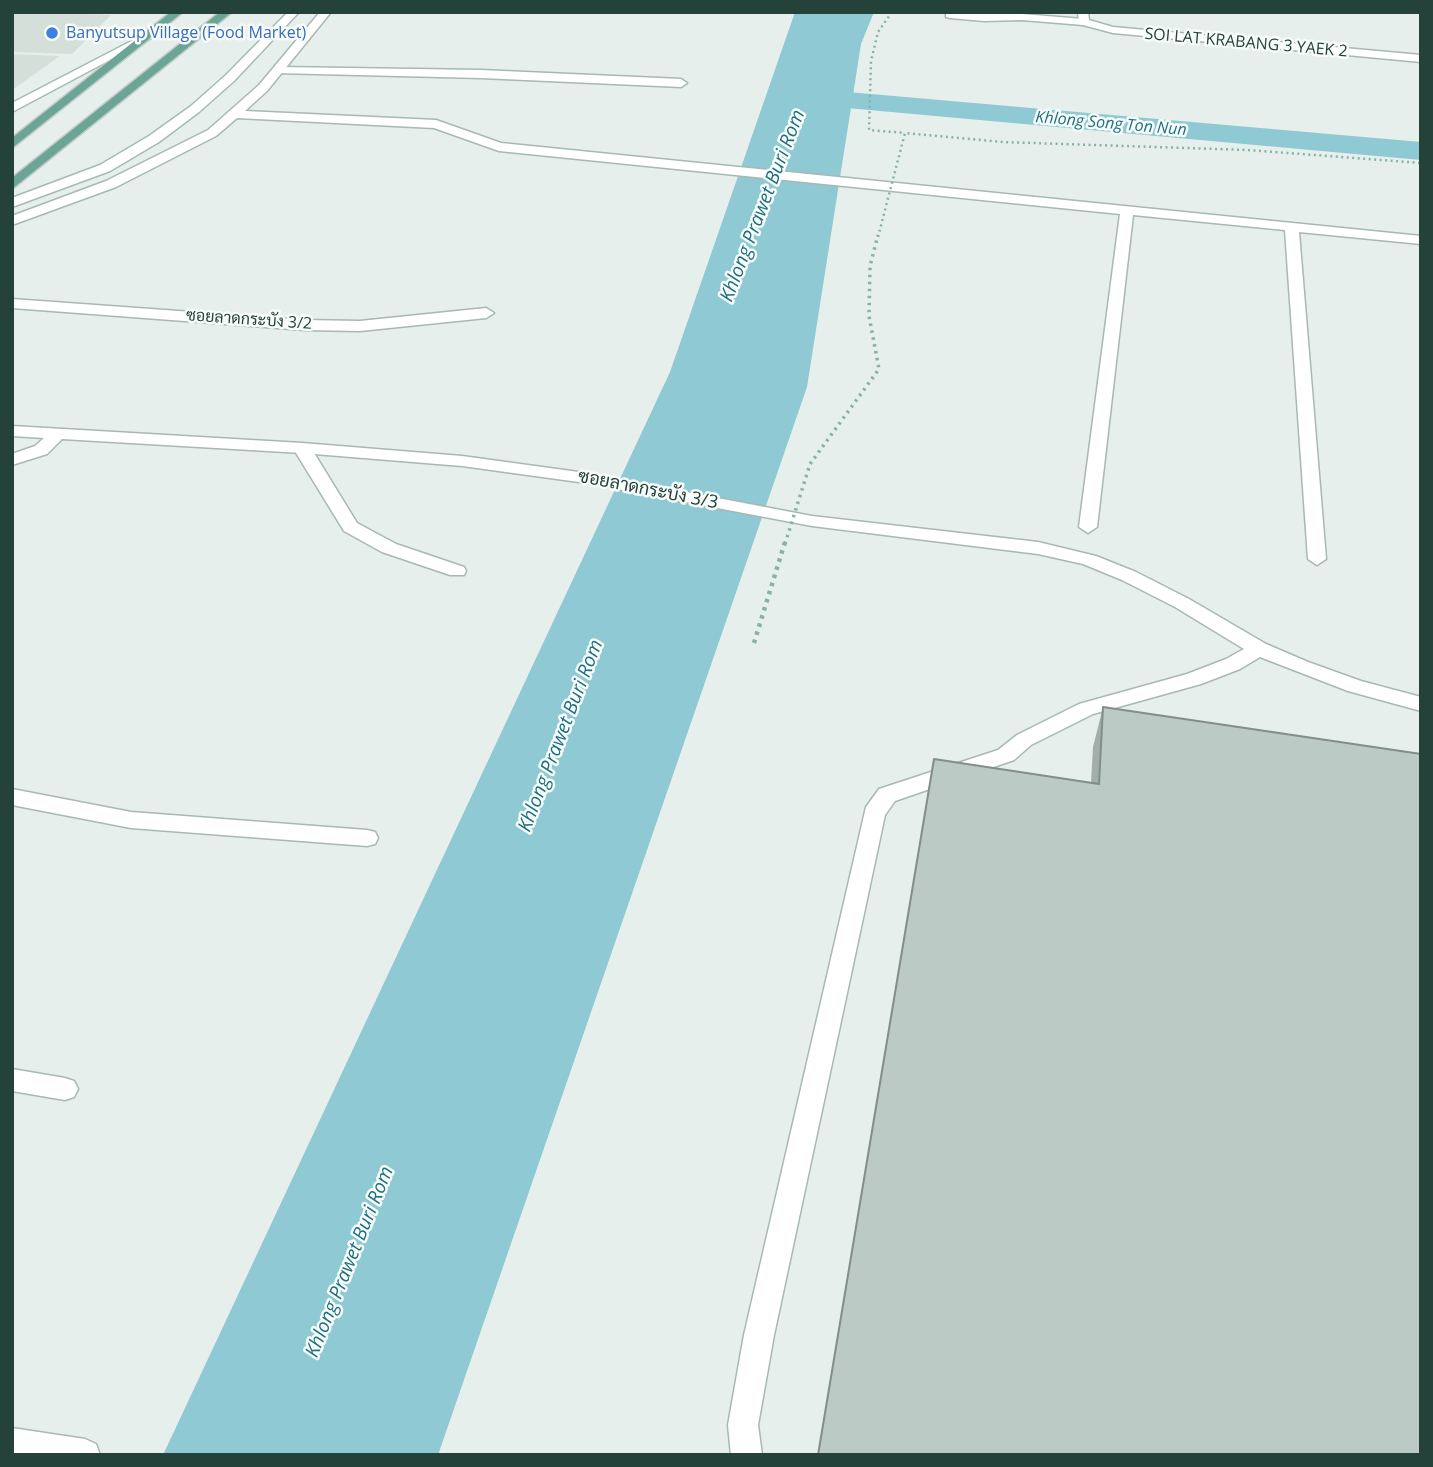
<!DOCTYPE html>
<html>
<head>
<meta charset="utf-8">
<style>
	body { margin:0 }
	#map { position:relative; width:1433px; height:1467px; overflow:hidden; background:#e6efeb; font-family:"Open Sans",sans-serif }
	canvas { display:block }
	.frame { position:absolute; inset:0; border:14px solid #24423a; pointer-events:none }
</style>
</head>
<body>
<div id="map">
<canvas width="1433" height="1467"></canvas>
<div class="frame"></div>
</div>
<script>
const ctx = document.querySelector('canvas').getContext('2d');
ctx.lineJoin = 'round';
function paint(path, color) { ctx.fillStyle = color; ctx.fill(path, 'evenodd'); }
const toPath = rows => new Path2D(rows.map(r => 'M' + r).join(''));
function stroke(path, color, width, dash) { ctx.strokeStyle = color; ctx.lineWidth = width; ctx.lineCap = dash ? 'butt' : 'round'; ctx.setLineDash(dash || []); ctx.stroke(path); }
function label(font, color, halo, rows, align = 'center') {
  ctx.font = font + ' "Open Sans",Sarabun,sans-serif'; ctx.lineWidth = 5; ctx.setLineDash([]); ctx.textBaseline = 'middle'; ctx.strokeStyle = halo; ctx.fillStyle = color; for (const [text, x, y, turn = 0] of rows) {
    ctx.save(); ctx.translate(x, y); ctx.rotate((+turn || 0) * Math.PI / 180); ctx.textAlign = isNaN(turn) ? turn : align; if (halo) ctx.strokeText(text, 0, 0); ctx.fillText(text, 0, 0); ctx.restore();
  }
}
const built = toPath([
	[12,12,31,12,111,15,72,54,12,52],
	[12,54,60,56,12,90]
]);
const water = toPath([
	[795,12,874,12,861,44,807,387,438,1455,163,1455,670,372]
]);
const canal = toPath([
	[802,88,1421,142,1421,160,792,103,788,97,792,91,802,88]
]);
const path = toPath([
	[892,12,878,32,871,61,869,130,905,133]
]);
const service = toPath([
	[946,13,1022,14,1083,19,1089,22,1083,25,1022,20,984,21,950,18,946,17,946,13],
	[279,67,481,70,681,79,687,83,681,87,481,78,275,73,273,71,279,67],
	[302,443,311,448,357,523,396,544,464,567,466,571,464,575,450,575,382,552,344,531,293,448,302,443],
	[12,789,131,812,367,830,375,832,378,838,375,844,367,846,131,828,12,805,12,789],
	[12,1069,65,1078,74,1081,78,1089,74,1097,65,1100,12,1091,12,1069],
	[12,1428,85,1439,96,1444,100,1455,12,1455,12,1428]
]);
const minor = toPath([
	[320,12,331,12,267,91,245,111,436,120,501,143,1421,236,1421,244,1299,232,1326,559,1317,565,1308,559,1285,230,1133,215,1097,527,1088,533,1079,527,1120,214,499,151,434,128,237,118,216,136,116,187,12,225,12,216,106,181,208,130,259,85,320,12],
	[1078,12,1088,12,1089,20,1113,27,1421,55,1421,62,1113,33,1079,24,1078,12],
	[12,299,304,320,360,321,486,308,494,313,486,318,360,331,304,330,12,308,12,299],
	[12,426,302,443,462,456,586,473,812,516,1038,542,1096,556,1136,572,1189,599,1266,644,1308,662,1361,681,1421,697,1421,711,1348,691,1260,657,1240,669,1201,684,1093,714,1031,745,1014,760,895,801,885,815,774,1335,758,1425,762,1455,731,1455,728,1425,744,1335,866,807,879,789,998,750,1017,735,1079,704,1187,674,1226,659,1244,649,1175,607,1122,580,1083,564,1038,554,812,526,586,483,462,466,302,453,62,439,47,454,12,465,12,454,35,446,44,438,12,436,12,426]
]);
const secondary = toPath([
	[288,12,299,12,234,81,199,112,159,142,110,171,12,207,12,198,100,165,149,136,191,106,226,75,288,12],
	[149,32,155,35,153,37,12,112,12,103,149,32]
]);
const primary = toPath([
	[171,12,183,12,12,148,12,138,171,12],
	[220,12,232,12,12,189,12,178,220,12]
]);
const pathBridgeFar2 = toPath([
	[878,237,905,133,1002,142,1248,150,1421,163]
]);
const pathBridgeFar1 = toPath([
	[785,544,810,464,879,369,869,316,870,266,878,235]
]);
const pathBridge = toPath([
	[754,643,785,542]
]);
const wall = toPath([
	[1103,707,1421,1455,1091,783,1093,747]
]);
const building = toPath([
	[1103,707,1421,754,1421,1455,818,1455,934,759,1099,784,1103,707]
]);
const markers = [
	[52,33,7,"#3f7fe0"]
];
const farShopnames = [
	["Banyutsup Village (Food Market)",66,33]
];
const farStreetnames = [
	["SOI LAT KRABANG 3 YAEK 2",1246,43,5],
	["ซอยลาดกระบัง 3/2",249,320,4]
];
const farWaternames = [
	["Khlong Song Ton Nun",1111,124,5]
];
const streetNames = [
	["ซอยลาดกระบัง 3/3",648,490,11]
];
const waterNames = [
	["Khlong Prawet Buri Rom",763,206,-69],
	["Khlong Prawet Buri Rom",561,736,-69],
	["Khlong Prawet Buri Rom",350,1262,-68]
];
paint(built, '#d4dfda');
paint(water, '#8ec9d4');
paint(canal, '#8ec9d4');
stroke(service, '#a8b8b2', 3);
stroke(minor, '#a8b8b2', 3);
stroke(secondary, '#a4bbb3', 3);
stroke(primary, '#c2cac8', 3);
stroke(path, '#86b3a5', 2.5, [2, 3.5]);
paint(service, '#fff');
paint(minor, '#fff');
paint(secondary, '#fff');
paint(primary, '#6aa596');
stroke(pathBridgeFar2, '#86b3a5', 2.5, [2, 3.5]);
stroke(pathBridgeFar1, '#86b3a5', 3.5, [2.5, 4.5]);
stroke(pathBridge, '#86b3a5', 4.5, [3.5, 5]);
paint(wall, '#a1aea9');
paint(building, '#bbcac4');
stroke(building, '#838d89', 2);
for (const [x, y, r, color] of markers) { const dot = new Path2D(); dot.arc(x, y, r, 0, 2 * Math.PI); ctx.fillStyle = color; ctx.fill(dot); stroke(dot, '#f7fbf9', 2.5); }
label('16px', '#366cbe', '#f7fbf9', farShopnames, 'left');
label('16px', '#24423a', '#f7fbf9', farStreetnames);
label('italic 16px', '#1c6f80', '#f7fbf9', farWaternames);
label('18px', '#24423a', '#f7fbf9', streetNames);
label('italic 19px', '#1c6f80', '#f7fbf9', waterNames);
</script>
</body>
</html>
